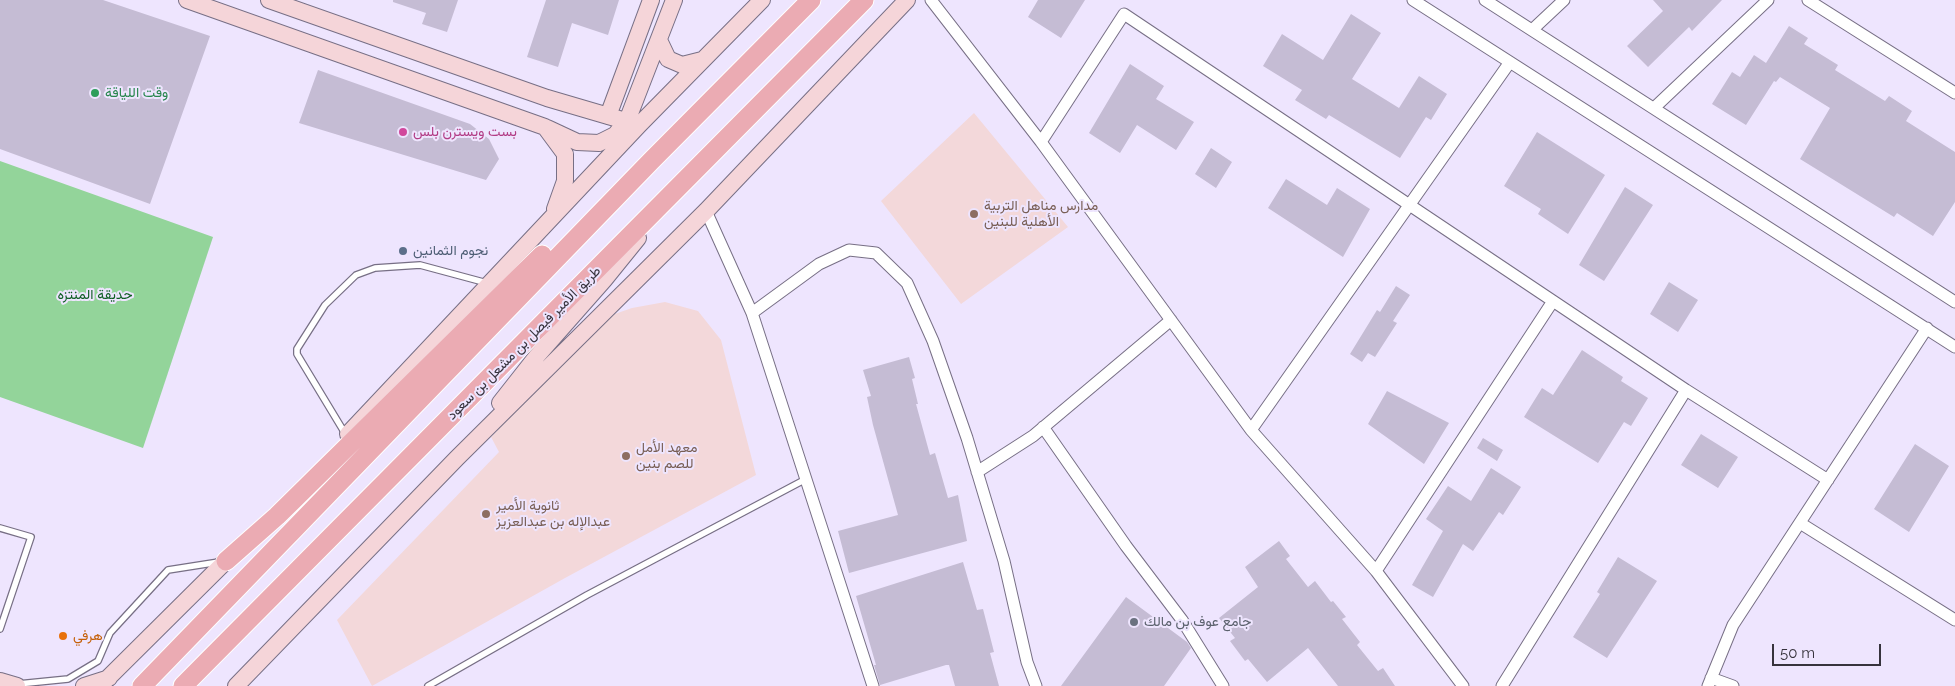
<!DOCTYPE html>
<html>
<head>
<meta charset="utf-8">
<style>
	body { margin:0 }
	#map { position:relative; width:1955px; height:686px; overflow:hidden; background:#eee5fe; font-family:Raleway,sans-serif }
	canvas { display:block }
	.scale { position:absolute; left:1772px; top:644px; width:109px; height:22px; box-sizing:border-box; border:2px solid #37333d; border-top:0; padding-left:6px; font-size:15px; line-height:18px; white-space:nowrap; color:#37333d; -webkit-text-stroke:4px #eee5fe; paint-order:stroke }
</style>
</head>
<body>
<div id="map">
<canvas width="1955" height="686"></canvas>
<div class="scale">50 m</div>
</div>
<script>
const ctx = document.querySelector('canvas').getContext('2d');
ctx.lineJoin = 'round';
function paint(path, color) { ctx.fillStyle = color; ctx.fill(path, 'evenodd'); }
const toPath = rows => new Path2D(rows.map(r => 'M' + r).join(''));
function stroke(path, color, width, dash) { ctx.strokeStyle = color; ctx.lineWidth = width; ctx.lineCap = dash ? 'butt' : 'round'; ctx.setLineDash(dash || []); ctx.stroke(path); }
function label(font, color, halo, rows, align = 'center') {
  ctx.font = font + ' Raleway,Vazirmatn,sans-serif'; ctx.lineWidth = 4; ctx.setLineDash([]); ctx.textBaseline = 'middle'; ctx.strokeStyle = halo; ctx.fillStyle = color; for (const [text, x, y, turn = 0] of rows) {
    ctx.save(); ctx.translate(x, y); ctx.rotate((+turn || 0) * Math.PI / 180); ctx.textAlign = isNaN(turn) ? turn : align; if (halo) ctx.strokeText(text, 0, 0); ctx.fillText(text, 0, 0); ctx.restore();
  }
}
const education = toPath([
	[974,113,1068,227,961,304,881,201],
	[665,302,698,311,721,340,756,475,565,578,372,686,337,620,499,452,491,437,606,317,632,308]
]);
const green = toPath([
	[0,161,213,237,143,448,0,397]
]);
const building = toPath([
	[0,0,103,0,210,36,150,204,0,149],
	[393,0,458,0,447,32,422,24,426,13,393,2],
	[546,0,619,0,608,35,572,23,558,67,527,57],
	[1038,0,1085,0,1061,38,1028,17],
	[1653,0,1722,0,1692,31,1689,27,1648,67,1627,46,1663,11],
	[1351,14,1381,33,1352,79,1399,108,1419,76,1447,94,1431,120,1426,117,1400,158,1329,115,1326,119,1295,100,1302,90,1263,66,1282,34,1323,60],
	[1789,26,1808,38,1804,44,1838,65,1835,70,1885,101,1889,96,1912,111,1906,121,1955,152,1955,202,1933,236,1897,213,1894,217,1800,159,1830,108,1780,77,1776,82,1774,81,1746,125,1712,104,1732,72,1740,77,1754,55,1766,63],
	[1130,64,1164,86,1156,99,1194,122,1176,150,1137,125,1120,153,1089,133],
	[318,70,470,124,489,139,499,159,486,180,299,123],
	[1537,132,1605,175,1568,234,1538,214,1541,209,1504,186],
	[1211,148,1232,162,1216,188,1195,174],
	[1286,179,1327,205,1337,188,1370,209,1343,257,1268,208],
	[1625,187,1653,205,1604,281,1579,265],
	[1669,282,1698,300,1678,332,1650,314],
	[1396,286,1410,295,1393,321,1397,323,1375,357,1368,353,1362,362,1350,354,1377,310,1380,312],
	[1582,350,1623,377,1621,381,1648,398,1631,426,1624,422,1598,463,1524,417,1542,388,1553,395],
	[909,357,915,378,912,379,918,404,916,404,930,455,935,453,948,498,958,495,967,541,849,573,838,531,898,515,873,425,867,397,871,396,863,370],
	[1387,391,1449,423,1424,464,1368,424],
	[1701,434,1738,457,1718,488,1681,465],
	[1483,438,1503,450,1497,461,1477,448],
	[1915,444,1949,466,1909,532,1874,509],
	[1491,468,1521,487,1503,515,1499,512,1473,551,1463,544,1433,597,1412,585,1443,531,1426,519,1448,486,1471,501],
	[1279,541,1290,556,1286,559,1308,587,1315,581,1331,602,1333,601,1346,617,1342,619,1360,642,1357,645,1378,671,1383,668,1395,686,1338,686,1308,648,1267,682,1248,659,1245,661,1230,641,1235,638,1219,618,1258,587,1245,567],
	[1618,557,1657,581,1607,658,1573,637,1600,594,1597,592],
	[963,562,977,610,983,609,994,652,990,653,999,686,955,686,949,665,946,665,880,685,874,665,876,665,856,596],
	[1126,597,1187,642,1191,648,1164,686,1061,686]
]);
const lane = toPath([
	[346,435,297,354,297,349,325,305,356,275,375,268,420,265,487,283],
	[0,528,31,537,0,629],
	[18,684,68,679,98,661,110,633,168,570,219,562],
	[428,686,587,595,806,479]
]);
const street = toPath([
	[931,0,1041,142,1251,430,1376,571,1463,686],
	[1413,0,1955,347],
	[1485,0,1955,302],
	[1808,0,1955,93],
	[1532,30,1564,0],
	[1654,108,1768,0],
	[1041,142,1124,14,1686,390,1828,480],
	[706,211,752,313,873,686],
	[752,313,819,264,849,250,876,253,907,283,933,341,967,438,1004,561,1027,662,1036,686],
	[1043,427,1126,546,1182,620,1223,686],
	[1251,430,1510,62],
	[977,472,1033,436,1171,320],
	[1800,523,1955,620],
	[1376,571,1553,301],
	[1711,678,1733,686],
	[1502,686,1686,390],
	[1708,686,1733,625,1927,328]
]);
const secondary = toPath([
	[187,0,545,127,565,154,565,181,555,209],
	[269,0,547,98,639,125],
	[659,40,668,59,682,65,702,60],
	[608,116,651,0],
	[547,128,577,142,599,143,615,135,627,121,674,0],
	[500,403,537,356,604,280,638,238],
	[348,434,639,125,762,0],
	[0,681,17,686],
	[84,686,109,678],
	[100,686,234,553],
	[236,686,457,458,706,211,907,0]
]);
const primary = toPath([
	[226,561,277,516,542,255],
	[142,686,651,161,811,0],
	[183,686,864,0]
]);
const markers = [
	[95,93,5,"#2e9e5b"],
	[403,132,5,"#d1479c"],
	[974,214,5,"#8d6e63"],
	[403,251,5,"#5c6f8a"],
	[626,456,5,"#8d6e63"],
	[486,514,5,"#8d6e63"],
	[1134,622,5,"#6b7280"],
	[63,636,5,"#e8710a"]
];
const leisureNames = [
	["وقت اللياقة",105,93]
];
const hotelNames = [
	["بست ويسترن بلس",413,132]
];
const educationNames = [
	["مدارس مناهل التربية",984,206],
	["الأهلية للبنين",984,222],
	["معهد الأمل",636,448],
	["للصم بنين",636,464],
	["ثانوية الأمير",496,506],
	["عبدالإله بن عبدالعزيز",496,522]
];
const serviceNames = [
	["نجوم الثمانين",413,251]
];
const parkNames = [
	["حديقة المنتزه",95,295]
];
const streetNames = [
	["طريق الأمير فيصل بن مشعل بن سعود",524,343,-45]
];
const worshipNames = [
	["جامع عوف بن مالك",1144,622]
];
const foodNames = [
	["هرفي",73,636]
];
paint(education, '#f3d8da');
paint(green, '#93d49a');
paint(building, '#c5bcd4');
stroke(lane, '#776f85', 8);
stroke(street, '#776f85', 13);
stroke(secondary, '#776f85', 18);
stroke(primary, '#fff', 21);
stroke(lane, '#fff', 5.5);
stroke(street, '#fff', 11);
stroke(secondary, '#f5d5d9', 16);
stroke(primary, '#ebabb3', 19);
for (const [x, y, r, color] of markers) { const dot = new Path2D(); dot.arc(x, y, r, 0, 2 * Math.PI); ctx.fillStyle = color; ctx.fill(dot); stroke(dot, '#eee5fe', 2); }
label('14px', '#27864d', '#eee5fe', leisureNames, 'left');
label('14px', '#b23c85', '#eee5fe', hotelNames, 'left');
label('14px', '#785e54', '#eee5fe', educationNames, 'left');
label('14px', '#4e5e75', '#eee5fe', serviceNames, 'left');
label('14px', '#0f5e24', '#eee5fe', parkNames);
label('14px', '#37333d', '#eee5fe', streetNames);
label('14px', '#5b616d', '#eee5fe', worshipNames, 'left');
label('14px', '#c56008', '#eee5fe', foodNames, 'left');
</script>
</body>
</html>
